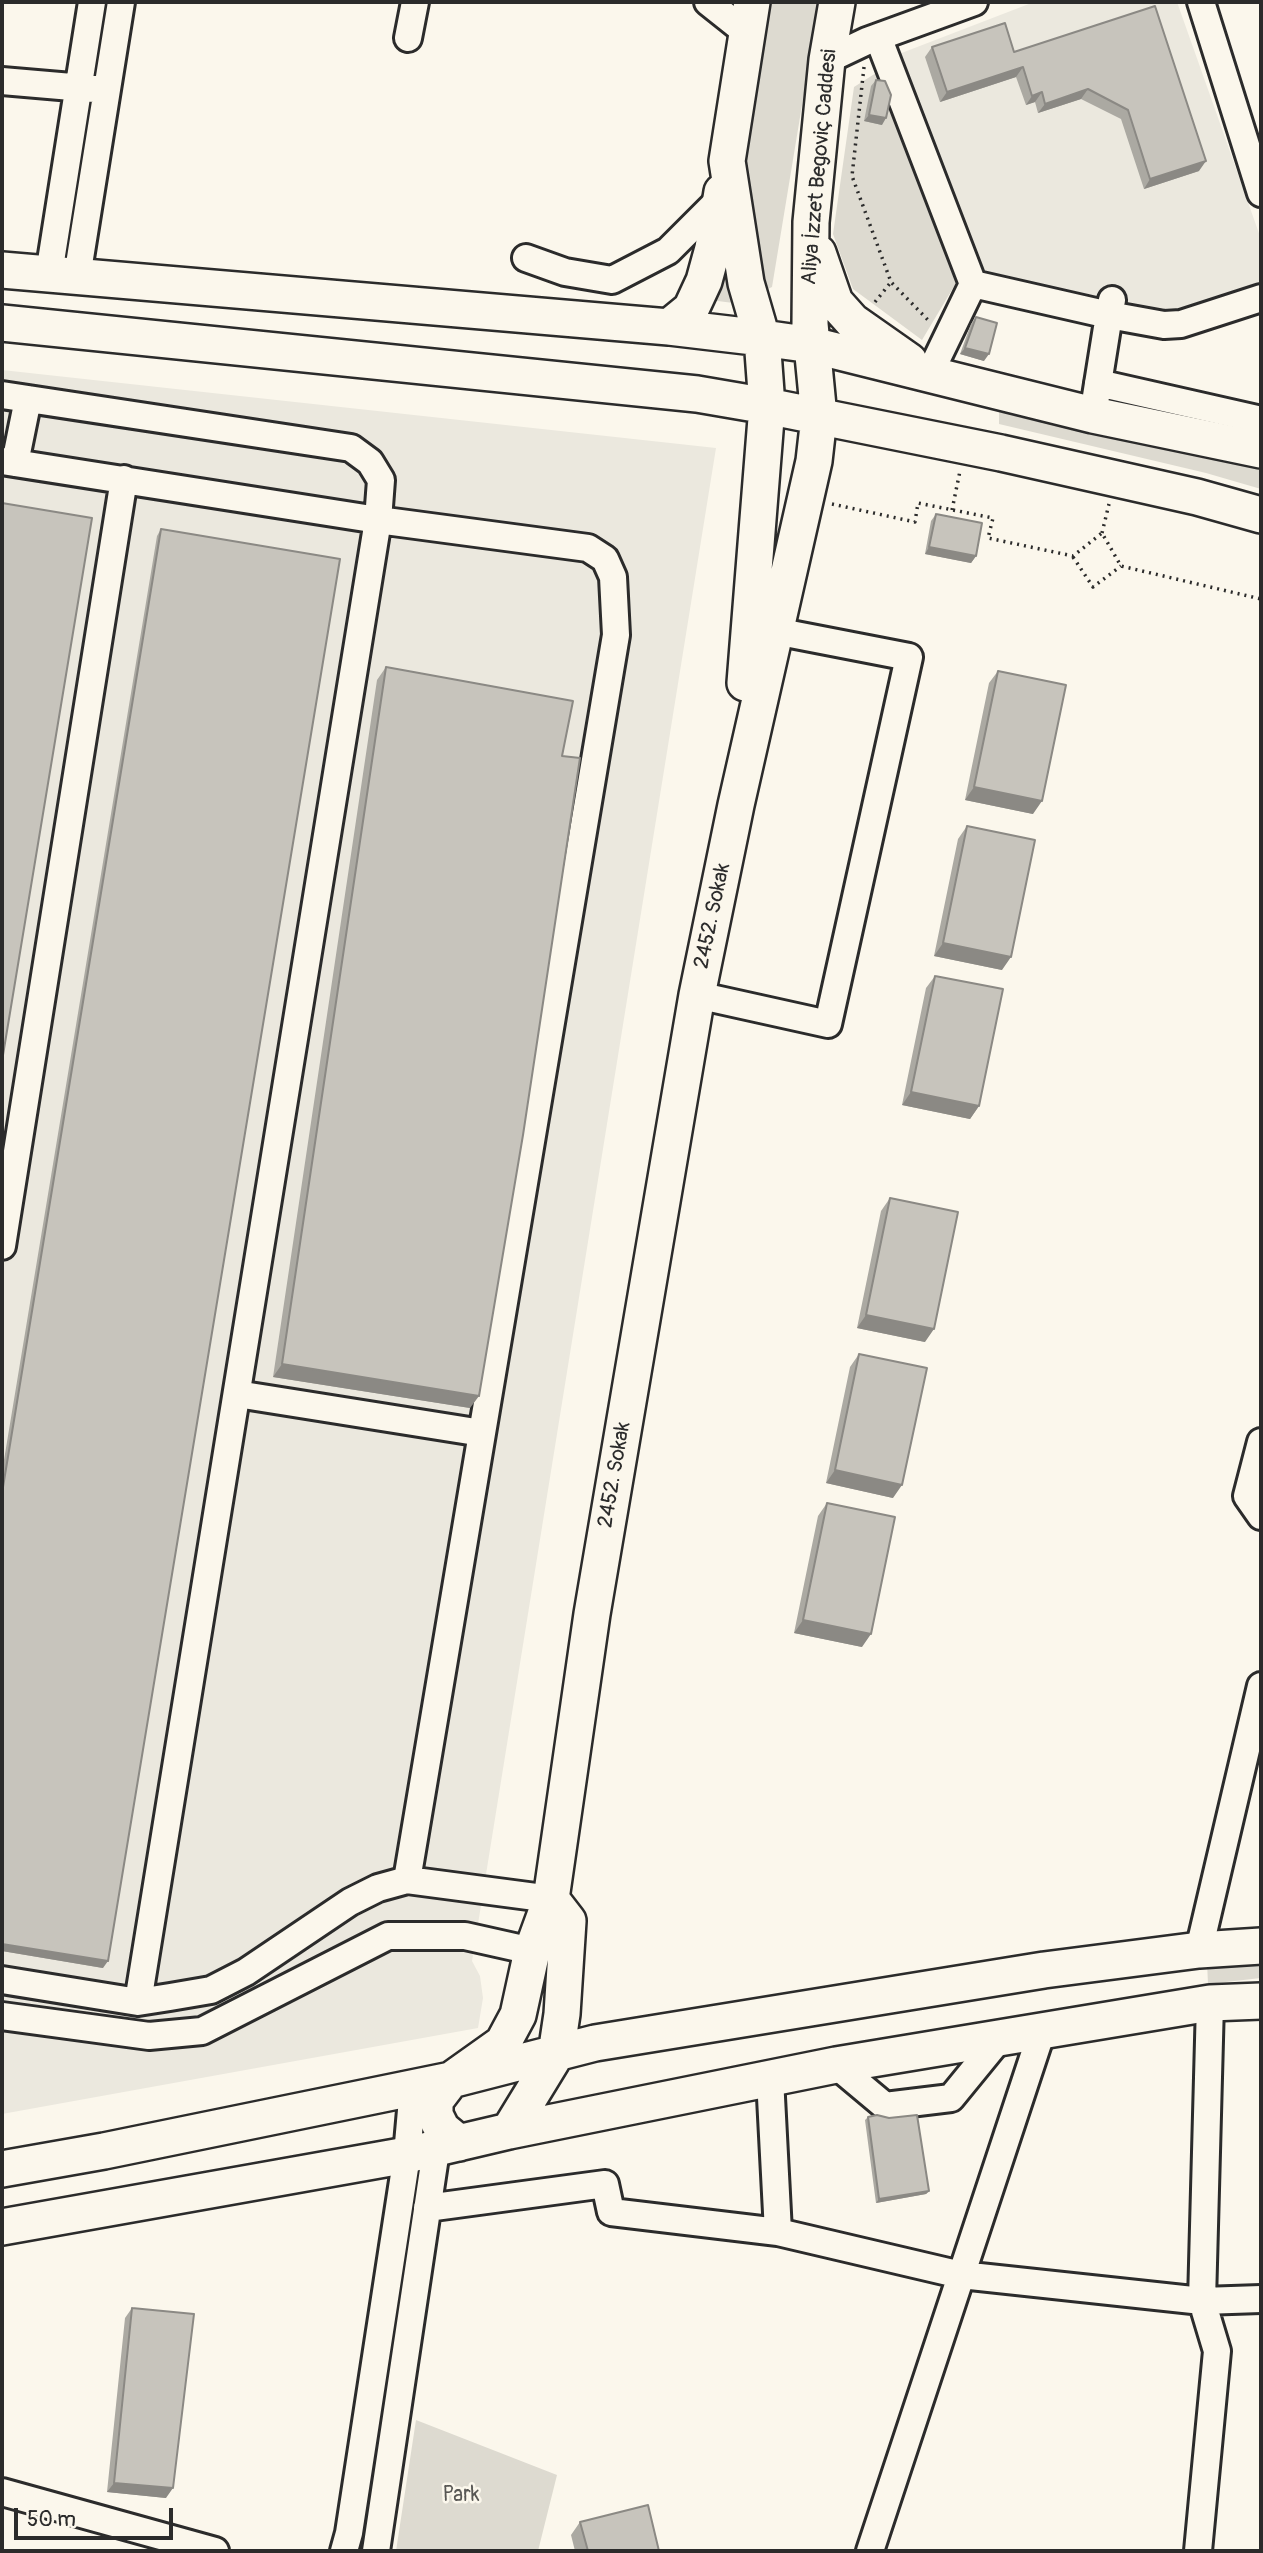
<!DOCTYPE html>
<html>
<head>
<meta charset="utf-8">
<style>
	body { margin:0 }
	#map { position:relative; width:1263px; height:2553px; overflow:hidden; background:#fbf7ec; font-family:Pangolin,sans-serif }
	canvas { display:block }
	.frame { position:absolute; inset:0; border:4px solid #2b2b2b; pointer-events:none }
	.scale { position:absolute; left:14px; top:2508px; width:159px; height:32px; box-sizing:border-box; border:4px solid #2b2b2b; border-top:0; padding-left:9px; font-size:21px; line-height:24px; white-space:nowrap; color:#2b2b2b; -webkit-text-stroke:5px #fbf7ec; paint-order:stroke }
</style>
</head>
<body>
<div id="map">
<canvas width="1263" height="2553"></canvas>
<div class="frame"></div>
<div class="scale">50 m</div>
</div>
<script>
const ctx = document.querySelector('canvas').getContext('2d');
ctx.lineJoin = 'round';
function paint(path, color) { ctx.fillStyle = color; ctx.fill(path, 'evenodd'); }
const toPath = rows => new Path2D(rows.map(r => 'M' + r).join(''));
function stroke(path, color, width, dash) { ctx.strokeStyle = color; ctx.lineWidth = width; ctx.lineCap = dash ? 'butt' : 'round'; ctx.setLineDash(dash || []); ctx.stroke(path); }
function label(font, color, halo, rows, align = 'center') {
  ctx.font = font + ' Pangolin,sans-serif'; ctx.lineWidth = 5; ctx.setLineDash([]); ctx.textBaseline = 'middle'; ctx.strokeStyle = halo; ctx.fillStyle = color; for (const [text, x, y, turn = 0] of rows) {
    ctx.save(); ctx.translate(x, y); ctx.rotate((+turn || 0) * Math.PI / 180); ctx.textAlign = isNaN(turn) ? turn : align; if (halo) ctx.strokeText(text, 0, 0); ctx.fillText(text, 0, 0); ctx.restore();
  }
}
const built = toPath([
	[1034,2,1177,2,1261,239,1261,285,1180,312,985,274,899,54],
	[2,370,716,448,472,1961,480,1976,483,1998,478,2028,2,2114]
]);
const green = toPath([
	[769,2,819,2,772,287,759,293,745,157],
	[876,73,959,278,922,340,853,289,833,234,854,87],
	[727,230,741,304,710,300],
	[999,404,1215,455,1261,469,1261,489,1206,473,999,424],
	[1261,1958,1261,1978,1208,1984,1207,1962],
	[416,2420,557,2475,538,2551,396,2551]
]);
const path = toPath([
	[864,67,852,176,891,282,928,320],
	[875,302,891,282],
	[832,504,915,522,918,503,993,518,988,538,1073,556,1102,533,1121,566,1261,599],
	[952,510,960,471],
	[1102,533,1109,504],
	[1073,557,1093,587,1121,566]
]);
const minor = toPath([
	[708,2,747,33],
	[1201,2,1261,193],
	[878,37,973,284,929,375],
	[408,38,415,2],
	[827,60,867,41,974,2],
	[2,81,95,89],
	[526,258,565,272,612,280,668,251,721,198],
	[49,274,92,2],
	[77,277,121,2],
	[973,284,1109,315,1112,300],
	[1098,383,1261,420],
	[2,395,351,448,370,462,381,480,378,520,138,2002],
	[1093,415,1109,315,1164,325,1181,324,1261,298],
	[2,461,378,520,588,548,605,559,613,577,616,635,407,1880],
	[15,463,28,399],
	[697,995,828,1024,909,657,775,631],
	[2,1246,124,479],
	[237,1394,482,1433],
	[1261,1442,1247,1496,1261,1516],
	[1199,1950,1261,1686],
	[2,1980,138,2002,170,1997,211,1990,246,1972,350,1902,378,1888,407,1880,551,1899],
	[2,2016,149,2036,202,2031,388,1936,465,1936,532,1951],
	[836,2065,885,2106,951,2098,1000,2038],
	[770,2078,778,2232],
	[427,2208,605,2184,611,2212,778,2232,961,2275,1202,2301,1261,2299],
	[2,2492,215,2551],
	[344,2551,349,2533,407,2155,413,2088],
	[376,2551,436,2150],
	[870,2551,1042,2031],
	[1198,2551,1217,2351,1202,2301,1210,2003]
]);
const major = toPath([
	[818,253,835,302,852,321,909,361],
	[2,270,669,327,762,338,812,345,1093,415,1261,450],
	[2,323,697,394,767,406,1001,453,1197,497,1261,515],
	[669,327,691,309,704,281,713,248,722,192],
	[745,683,767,406,762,338,746,283,727,161,752,2],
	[509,2131,556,2054,562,2014,568,1921,551,1899],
	[459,2143,442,2129,435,2115,435,2101,451,2080,503,2043,518,2015,532,1951,551,1899,592,1614,697,995,736,805,814,461,819,417,810,324,811,222,827,60,837,2],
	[2,2169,104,2151,451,2080,595,2043,1044,1970,1199,1950,1261,1946],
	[2,2227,407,2155,509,2131,836,2065,1210,2003,1261,2001]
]);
const wall = toPath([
	[1155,6,1199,171,1144,189,1121,119,1081,99,1038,113,1035,102,1026,105,1016,77,940,102,925,57,932,47,1014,52],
	[876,80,882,125,864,121,871,86],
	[976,317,984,361,960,354,971,324],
	[936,514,976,556,971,563,925,554,931,521],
	[161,529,103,1968,2,1951,2,1472,157,536],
	[386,667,470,1408,273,1377,377,680],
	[998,671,1033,814,965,800,989,683],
	[967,826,1002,970,934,956,958,839],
	[935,976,979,1106,970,1119,902,1105,926,988],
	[890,1198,925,1342,857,1328,881,1211],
	[859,1354,893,1498,826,1483,850,1367],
	[827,1503,862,1647,794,1633,818,1516],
	[868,2117,929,2191,926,2194,876,2203,865,2120],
	[132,2308,166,2498,107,2492,125,2318],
	[580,2522,659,2551,575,2551,571,2535]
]);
const shadedWall = toPath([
	[1023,67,1016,77,940,102,947,92],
	[1088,89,1081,99,1038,113,1045,104],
	[1042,92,1035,102,1026,105,1032,96],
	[869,115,886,118,882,125,864,121],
	[1206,161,1199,171,1144,189,1150,179],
	[965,348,989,354,984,361,960,354],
	[929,547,976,556,971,563,925,554],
	[974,787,1042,801,1033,814,965,800],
	[943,943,1011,957,1002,970,934,956],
	[911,1092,979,1106,970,1119,902,1105],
	[866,1315,934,1329,925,1342,857,1328],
	[282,1364,479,1396,470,1408,273,1377],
	[835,1470,902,1485,893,1498,826,1483],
	[803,1620,871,1634,862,1647,794,1633],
	[2,1944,108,1961,103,1968,2,1951],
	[929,2191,926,2194,876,2203,879,2199],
	[114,2483,173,2488,166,2498,107,2492]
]);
const building = toPath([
	[1155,6,1206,161,1150,179,1128,110,1088,89,1045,104,1042,92,1032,96,1023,67,947,92,932,47,1005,23,1014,52,1155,6],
	[876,80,885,81,891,95,886,118,869,115,876,80],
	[976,317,997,323,989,354,965,348,976,317],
	[2,503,92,518,2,1061,2,503],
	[936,514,982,523,976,556,929,547,936,514],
	[161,529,340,559,108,1961,2,1944,2,1493,161,529],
	[386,667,573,701,562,756,580,758,523,1135,479,1396,282,1364,386,667],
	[998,671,1066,685,1042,801,974,787,998,671],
	[967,826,1035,840,1011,957,943,943,967,826],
	[935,976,1003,989,979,1106,911,1092,935,976],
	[890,1198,958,1212,934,1329,866,1315,890,1198],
	[859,1354,927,1368,902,1485,835,1470,859,1354],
	[827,1503,895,1517,871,1634,803,1620,827,1503],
	[877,2115,889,2118,917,2115,929,2191,879,2199,868,2117,877,2115],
	[132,2308,194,2314,173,2488,114,2483,132,2308],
	[648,2505,659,2551,588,2551,580,2522,648,2505]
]);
const streetNames = [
	["Aliya İzzet Begoviç Caddesi",820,167,-85],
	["2452. Sokak",713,916,-78],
	["2452. Sokak",615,1475,-80]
];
const parkNames = [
	["Park",461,2496]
];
paint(built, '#ebe8de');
paint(green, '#dddad0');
stroke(minor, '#2b2b2b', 32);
stroke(major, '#2b2b2b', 40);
stroke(path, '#2b2b2b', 3.5, [2, 5]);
stroke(minor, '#fbf7ec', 26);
stroke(major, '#fbf7ec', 35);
paint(wall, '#aba9a2');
paint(shadedWall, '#8b8984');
paint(building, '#c7c4bc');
stroke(building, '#8b8984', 2);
label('21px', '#2b2b2b', '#fbf7ec', streetNames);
label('21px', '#585754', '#fbf7ec', parkNames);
</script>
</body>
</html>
